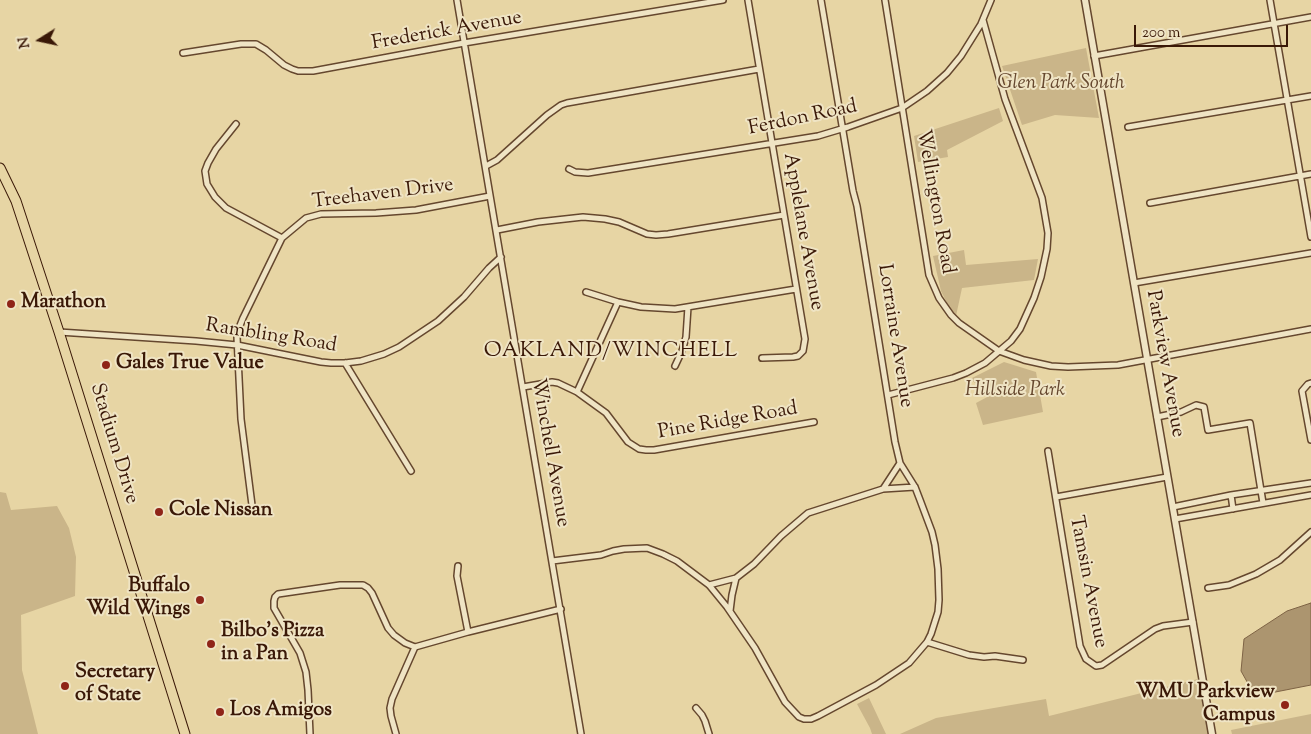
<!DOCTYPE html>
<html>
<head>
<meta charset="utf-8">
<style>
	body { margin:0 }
	#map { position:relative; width:1311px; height:734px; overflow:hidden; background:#e7d5a4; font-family:"Sorts Mill Goudy",serif }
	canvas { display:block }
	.north { position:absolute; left:15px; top:15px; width:50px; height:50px; -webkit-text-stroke:4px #efe4c4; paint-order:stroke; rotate:260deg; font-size:14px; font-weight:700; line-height:20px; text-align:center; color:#3a1807 }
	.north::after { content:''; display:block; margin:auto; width:18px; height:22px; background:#3a1807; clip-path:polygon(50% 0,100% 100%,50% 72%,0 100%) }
	.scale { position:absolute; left:1134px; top:25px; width:154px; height:22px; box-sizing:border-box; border:2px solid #3a1807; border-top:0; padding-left:6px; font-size:15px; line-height:18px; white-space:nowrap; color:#3a1807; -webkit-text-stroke:4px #efe4c4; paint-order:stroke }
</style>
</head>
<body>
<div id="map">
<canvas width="1311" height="734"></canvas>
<div class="north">N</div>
<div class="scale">200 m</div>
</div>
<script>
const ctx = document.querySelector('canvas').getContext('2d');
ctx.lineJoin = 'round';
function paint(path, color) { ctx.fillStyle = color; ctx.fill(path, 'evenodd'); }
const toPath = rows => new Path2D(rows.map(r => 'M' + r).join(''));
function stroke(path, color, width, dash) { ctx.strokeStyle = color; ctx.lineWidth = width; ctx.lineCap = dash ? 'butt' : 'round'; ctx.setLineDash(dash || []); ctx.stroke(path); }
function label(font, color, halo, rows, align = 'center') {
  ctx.font = font + ' "Sorts Mill Goudy",serif'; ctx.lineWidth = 4; ctx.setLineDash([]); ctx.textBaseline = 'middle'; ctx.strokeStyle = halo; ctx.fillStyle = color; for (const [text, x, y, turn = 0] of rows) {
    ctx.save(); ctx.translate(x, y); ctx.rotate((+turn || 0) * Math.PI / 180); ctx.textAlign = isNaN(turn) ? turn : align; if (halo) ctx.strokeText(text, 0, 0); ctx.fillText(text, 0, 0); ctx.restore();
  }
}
const green = toPath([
	[1086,48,1099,118,1055,115,1022,125,1002,66],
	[999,108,1003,121,947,150,948,157,918,162,914,136],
	[964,250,966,265,1038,259,1034,280,962,288,956,316,947,303,941,291,933,256],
	[1004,362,1036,372,1043,412,983,425,976,403,991,395,970,379],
	[0,492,6,493,11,510,57,506,69,528,76,557,75,596,21,615,22,670,38,734,0,734],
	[1202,678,1212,734,900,734,936,718,1046,699,1049,716],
	[869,698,886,734,872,734,870,728,857,704],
	[1311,714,1311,734,1232,734,1231,730]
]);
const water = toPath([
	[1311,603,1311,685,1255,696,1241,671,1244,639,1287,611,1311,603]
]);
const minor = toPath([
	[457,0,581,734],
	[748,0,805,339,803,351,798,356,793,357,762,358],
	[885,0,929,275,939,298,951,315,959,323,999,351,1024,360,1051,366,1068,367,1118,365,1311,329],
	[1270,0,1311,237],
	[183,53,241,44,256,44,266,50,284,65,292,69,298,71,313,71,464,43,723,0],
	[1094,56,1311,17],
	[236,124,216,149,208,163,205,171,207,184,215,197,226,208,282,238],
	[1128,127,1311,96],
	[486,166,497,160,547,115,561,105,567,103,759,69],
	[569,169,575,172,588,173,818,136,848,127,902,108,927,91,947,73,961,56,981,24,991,0],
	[1150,203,1311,174],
	[497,230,538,222,583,217,605,219,619,222,647,234,656,235,668,234,784,215],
	[1134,283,1311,253],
	[586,292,618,302,641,307,675,309,796,289],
	[59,332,196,341,237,345,321,362,331,363,345,363,361,361,384,354,399,347,438,321,464,297,489,268,501,257],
	[345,363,411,471],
	[675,366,682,351,686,337,688,307],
	[1311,383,1308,384,1302,391,1311,440],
	[523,387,552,382,558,383,577,392,606,413,628,442,639,449,646,450,654,450,814,422],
	[577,392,618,302],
	[888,395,953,378,966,373,985,363,1011,341,1020,329,1034,298,1041,277,1047,249,1048,233,1042,198,1005,99,983,20],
	[1157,417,1181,412,1196,405,1204,407,1208,430,1250,423,1263,503],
	[1048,451,1080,646,1086,659,1096,666,1102,665,1155,629,1163,626,1193,622],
	[883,489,915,487],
	[1231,495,1233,509],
	[1056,497,1167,477],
	[252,505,241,419,237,337,239,328,243,318,282,238,306,218,321,214,376,213,416,210,490,196],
	[1173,507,1231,495,1311,483],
	[1175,519,1311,495],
	[552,561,601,555,613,551,624,549,647,548,663,554,677,561,709,585,727,607,755,648,785,702,799,717,804,719,811,719,818,716,876,685,909,663,927,642,931,634,938,612,939,600,938,569,935,545,932,532,920,500,915,487,900,463,895,442,857,206,853,191,821,0],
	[458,566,457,576,468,632],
	[709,585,736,578,754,564,781,536,808,513,883,489,900,463],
	[1208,588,1229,585,1256,574,1280,560,1311,532],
	[730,611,732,595,736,578],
	[927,642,969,655,984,657,995,656,1023,660],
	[696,708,702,715,705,721,709,734],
	[310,734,308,690,306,672,300,653,274,608,274,601,275,597,278,594,340,585,363,585,368,588,372,593,388,628,394,635,405,643,415,647,468,632,561,609],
	[396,734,391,716,390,708,392,699,415,647]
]);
const tertiary = toPath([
	[1085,0,1212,734]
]);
const primary = toPath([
	[0,168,16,201,59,332,185,734]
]);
const markers = [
	[11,304,5,"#8f2418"],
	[106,365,5,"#8f2418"],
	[159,512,5,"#8f2418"],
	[200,600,5,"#8f2418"],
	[211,644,5,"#8f2418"],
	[65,686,5,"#8f2418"],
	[1285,705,5,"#8f2418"],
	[220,712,5,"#8f2418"]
];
const streetNames = [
	["Frederick Avenue",447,32,-10],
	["Ferdon Road",803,119,-12],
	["Treehaven Drive",383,195,-7],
	["Wellington Road",934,202,80],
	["Applelane Avenue",802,232,80],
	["Lorraine Avenue",894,336,81],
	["Rambling Road",271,337,9],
	["Parkview Avenue",1164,364,80],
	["Pine Ridge Road",728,422,-10],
	["Stadium Drive",113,444,73],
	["Winchell Avenue",549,453,80],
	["Tamsin Avenue",1087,582,79]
];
const parkNames = [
	["Glen Park South",1061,85],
	["Hillside Park",1015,392]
];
const poiNames = [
	["Marathon",21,304],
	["Gales True Value",116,365],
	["Cole Nissan",169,512],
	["Buffalo",190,588,"right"],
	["Wild Wings",190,611,"right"],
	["Bilbo's Pizza",221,633],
	["in a Pan",221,656],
	["Secretary",75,674],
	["of State",75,697],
	["WMU Parkview",1275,694,"right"],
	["Campus",1275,717,"right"],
	["Los Amigos",230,712]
];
const neighbourhoodNames = [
	["OAKLAND/WINCHELL",611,352]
];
paint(green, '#cab589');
paint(water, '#ac956f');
stroke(water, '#7e6345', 1);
stroke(minor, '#65472e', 8);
stroke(tertiary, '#65472e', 9);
stroke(primary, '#3a1807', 11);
stroke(minor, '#efe4c4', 5);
stroke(tertiary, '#efe4c4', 6);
stroke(primary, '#e7d5a4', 9);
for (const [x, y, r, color] of markers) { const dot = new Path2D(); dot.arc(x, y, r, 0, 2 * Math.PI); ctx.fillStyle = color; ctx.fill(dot); stroke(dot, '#efe4c4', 2); }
label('20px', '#3a1807', '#efe4c4', streetNames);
label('italic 20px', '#65472e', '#efe4c4', parkNames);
label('bold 20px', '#3a1807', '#efe4c4', poiNames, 'left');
ctx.letterSpacing = '1px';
label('21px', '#3a1807', '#efe4c4', neighbourhoodNames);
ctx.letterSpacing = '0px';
</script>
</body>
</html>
